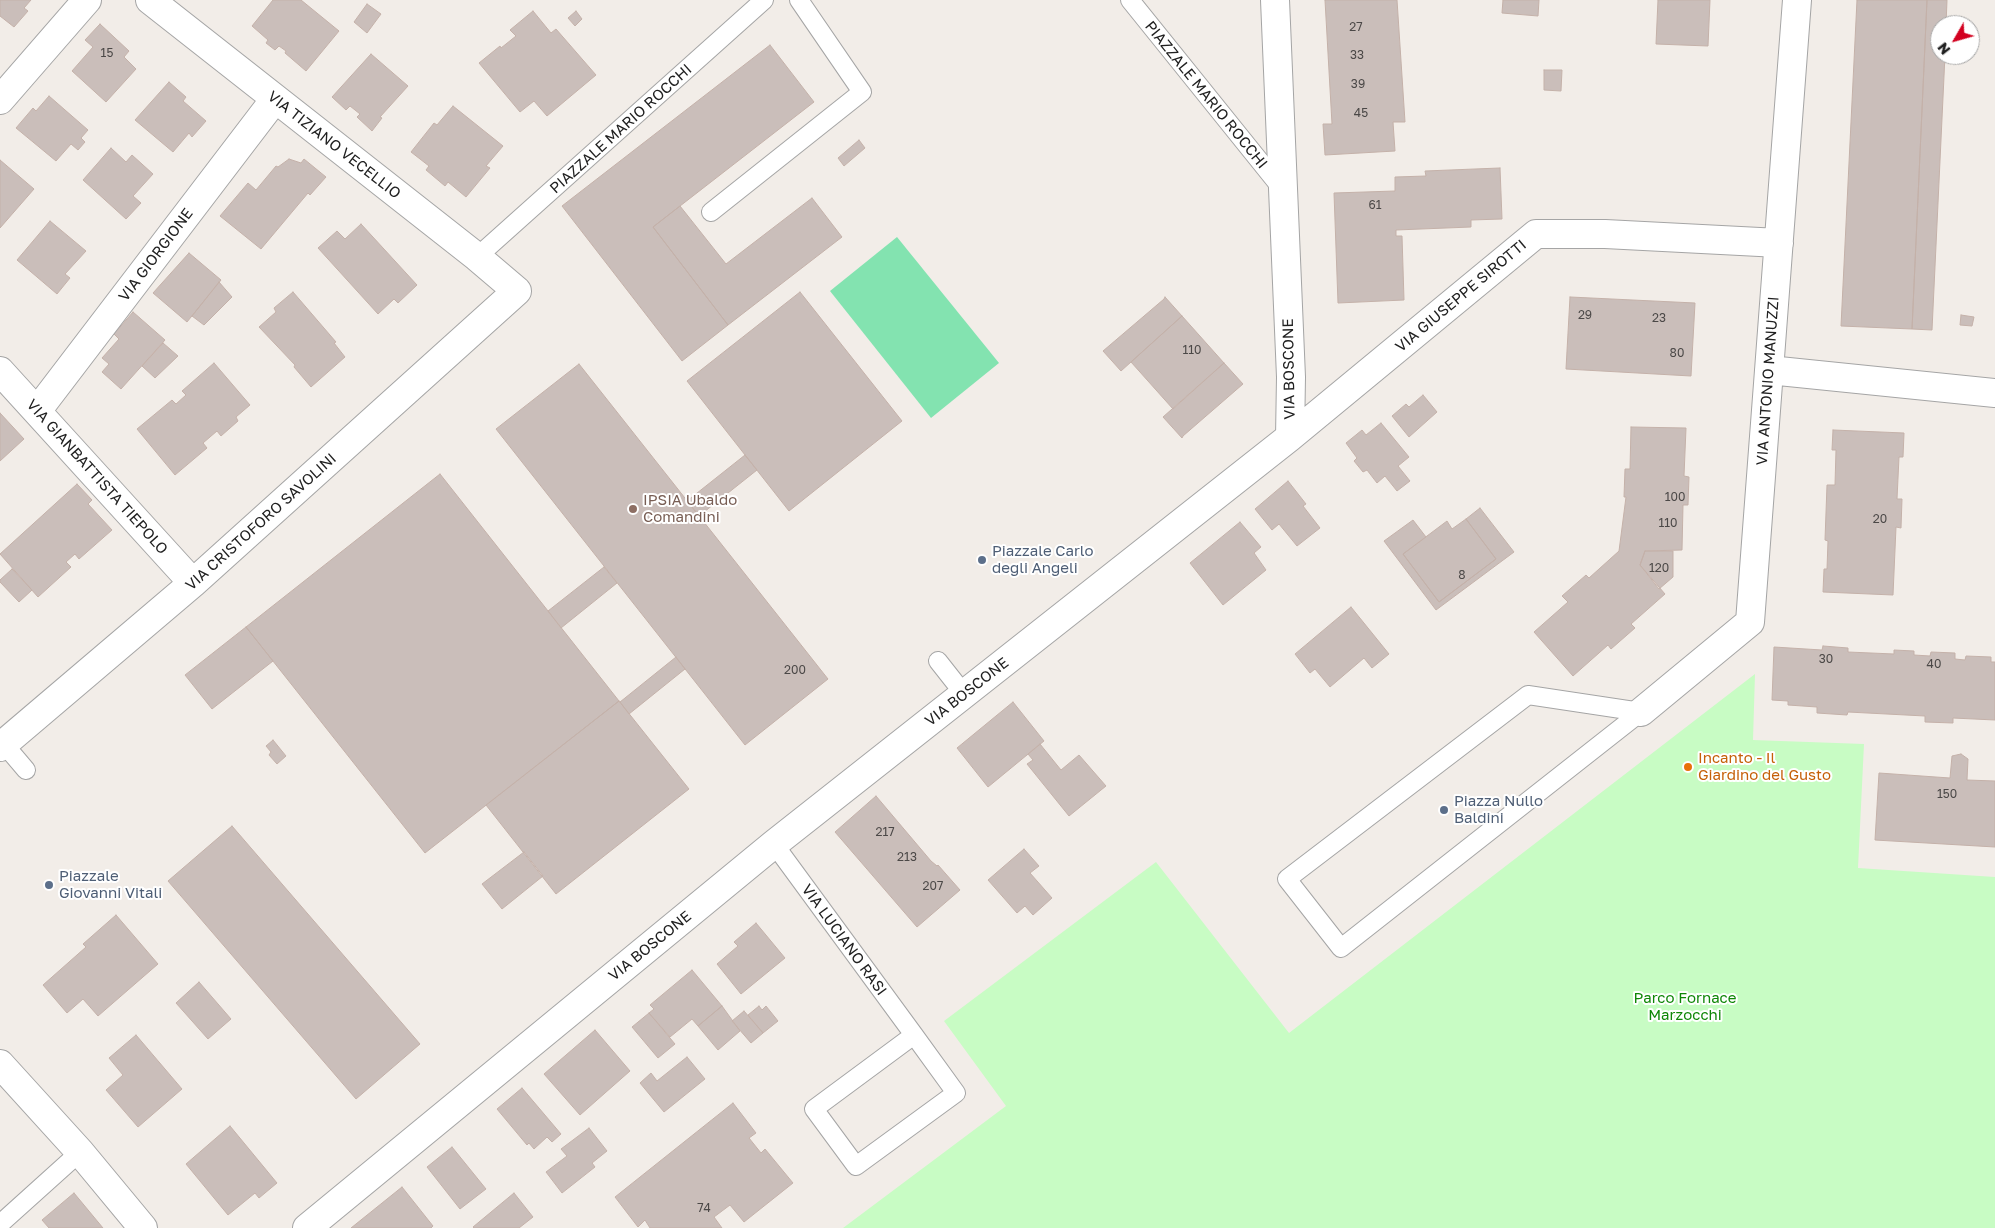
<!DOCTYPE html>
<html>
<head>
<meta charset="utf-8">
<style>
	body { margin:0 }
	#map { position:relative; width:1995px; height:1228px; overflow:hidden; background:#f2ede8; font-family:"Golos Text",sans-serif }
	canvas { display:block }
	.north { position:absolute; left:1930px; top:15px; width:50px; height:50px; box-sizing:border-box; background:#fff; border:1px solid #a6a6a6; border-radius:50%; rotate:232deg; font-size:14px; font-weight:700; line-height:20px; text-align:center; color:#212121 }
	.north::after { content:''; display:block; margin:auto; width:18px; height:22px; background:#d2001f; clip-path:polygon(50% 0,100% 100%,50% 72%,0 100%) }
</style>
</head>
<body>
<div id="map">
<canvas width="1995" height="1228"></canvas>
<div class="north">N</div>
</div>
<script>
const ctx = document.querySelector('canvas').getContext('2d');
ctx.lineJoin = 'round';
function paint(path, color) { ctx.fillStyle = color; ctx.fill(path, 'evenodd'); }
const toPath = rows => new Path2D(rows.map(r => 'M' + r).join(''));
function stroke(path, color, width, dash) { ctx.strokeStyle = color; ctx.lineWidth = width; ctx.lineCap = dash ? 'butt' : 'round'; ctx.setLineDash(dash || []); ctx.stroke(path); }
function label(font, color, halo, rows, align = 'center') {
  ctx.font = font + ' "Golos Text",sans-serif'; ctx.lineWidth = 4; ctx.setLineDash([]); ctx.textBaseline = 'middle'; ctx.strokeStyle = halo; ctx.fillStyle = color; for (const [text, x, y, turn = 0] of rows) {
    ctx.save(); ctx.translate(x, y); ctx.rotate((+turn || 0) * Math.PI / 180); ctx.textAlign = isNaN(turn) ? turn : align; if (halo) ctx.strokeText(text, 0, 0); ctx.fillText(text, 0, 0); ctx.restore();
  }
}
const park = toPath([
	[1755,674,1753,740,1864,744,1858,868,1995,877,1995,1228,843,1228,1006,1106,944,1021,1156,862,1289,1033]
]);
const pitch = toPath([
	[897,237,999,363,931,418,830,291]
]);
const building = toPath([
	[0,0,31,0,24,8,28,11,14,27,0,16,0,0],
	[273,0,301,0,339,31,306,71,285,53,286,51,279,46,275,50,266,43,268,40,252,26,273,0],
	[1325,0,1397,0,1405,122,1393,122,1395,151,1325,155,1323,124,1332,124,1325,0],
	[1503,0,1539,0,1538,16,1502,13,1503,0],
	[1658,0,1710,0,1708,46,1656,44,1658,0],
	[1857,0,1927,0,1912,329,1841,326,1857,0],
	[1927,0,1947,0,1946,25,1940,25,1940,55,1945,55,1932,330,1912,329,1927,0],
	[367,4,381,14,367,33,354,22,367,4],
	[533,11,551,33,556,29,596,75,547,116,534,101,520,112,479,63,500,46,501,48,516,36,510,30,533,11],
	[576,11,582,19,575,26,568,18,576,11],
	[100,24,129,51,124,57,136,69,106,102,72,71,93,47,85,40,100,24],
	[770,45,814,102,653,227,728,325,682,361,562,206,770,45],
	[371,54,408,86,380,117,382,118,372,131,357,117,360,114,350,106,346,110,332,97,371,54],
	[1544,70,1562,70,1561,91,1544,90,1544,70],
	[169,82,186,97,183,101,206,121,192,137,189,133,173,152,135,120,169,82],
	[49,96,88,130,81,138,85,142,78,150,71,144,56,161,16,128,33,108,36,111,49,96],
	[453,106,503,146,486,166,490,168,466,197,448,182,445,186,426,170,429,166,411,152,434,123,437,125,453,106],
	[859,140,865,148,844,166,838,158,859,140],
	[111,148,126,162,132,155,153,174,133,196,141,203,126,219,83,180,111,148],
	[289,159,301,163,304,159,326,177,310,195,308,193,261,249,220,216,248,183,256,190,276,166,278,167,289,159],
	[0,160,34,189,0,228,0,160],
	[1500,168,1502,219,1471,220,1471,227,1396,230,1396,236,1402,236,1404,300,1338,303,1334,193,1395,191,1395,177,1426,176,1425,171,1500,168],
	[812,198,842,237,728,325,653,227,680,206,726,264,812,198],
	[50,221,86,251,65,274,70,278,57,294,17,260,50,221],
	[361,224,417,285,398,303,394,299,378,314,318,248,337,231,345,239,361,224],
	[189,253,221,280,187,322,153,293,189,253],
	[219,282,232,297,204,325,192,316,219,282],
	[293,292,336,342,334,343,345,357,311,387,294,367,295,365,259,327,276,312,274,308,293,292],
	[800,292,902,421,789,511,687,381,800,292],
	[1165,297,1182,316,1121,371,1103,351,1164,299,1165,297],
	[1570,297,1695,303,1691,376,1566,369,1570,297],
	[133,312,165,340,121,389,102,372,109,364,102,358,119,339,114,334,133,312],
	[1961,315,1974,317,1972,326,1960,325,1961,315],
	[1182,316,1224,363,1173,409,1131,362,1182,316],
	[163,343,178,356,155,378,142,366,163,343],
	[214,363,250,405,236,417,238,421,221,436,217,431,203,443,207,448,175,475,137,429,172,400,176,404,186,395,182,391,214,363],
	[1224,363,1243,384,1183,436,1182,438,1163,417,1224,363],
	[579,364,828,679,745,745,496,429,579,364],
	[1423,395,1437,412,1409,437,1392,416,1406,404,1409,407,1423,395],
	[0,413,24,439,0,461,0,413],
	[1381,423,1409,457,1398,466,1410,481,1397,491,1385,476,1377,483,1367,470,1363,472,1354,461,1357,458,1346,443,1362,430,1366,435,1381,423],
	[1631,427,1686,428,1684,476,1689,477,1688,505,1683,505,1682,550,1645,551,1640,565,1665,594,1631,624,1635,628,1611,649,1608,645,1573,676,1534,632,1568,602,1562,596,1586,575,1589,578,1619,551,1626,497,1624,497,1625,469,1630,469,1631,427],
	[1833,430,1904,433,1903,457,1899,457,1897,499,1902,499,1901,528,1896,527,1893,595,1823,592,1824,569,1827,569,1828,541,1825,540,1827,485,1835,485,1836,450,1832,450,1833,430],
	[745,455,757,470,699,516,687,501,745,455],
	[440,474,619,701,425,853,246,627,440,474],
	[1288,481,1306,504,1303,506,1320,528,1297,546,1279,524,1272,530,1255,509,1288,481],
	[77,484,92,500,88,504,112,530,79,559,75,554,66,562,71,567,38,597,0,554,77,484],
	[1480,508,1514,552,1436,610,1384,541,1413,520,1426,537,1403,554,1439,602,1496,559,1466,519,1480,508],
	[1466,519,1496,559,1439,602,1403,554,1447,521,1452,529,1466,519],
	[1240,522,1261,547,1254,553,1266,570,1223,605,1190,563,1240,522],
	[1645,551,1673,551,1673,577,1659,589,1640,565,1645,551],
	[604,567,617,583,561,628,548,611,604,567],
	[12,569,32,590,19,602,0,582,0,580,12,569],
	[1351,607,1389,654,1372,668,1364,658,1330,687,1315,669,1310,673,1295,654,1351,607],
	[246,627,273,661,212,709,185,675,246,627],
	[1823,646,1848,648,1848,652,1894,654,1894,650,1914,651,1914,655,1930,656,1931,652,1955,653,1955,659,1965,660,1966,656,1991,657,1991,662,1995,662,1995,720,1953,718,1953,723,1925,722,1925,716,1848,712,1847,715,1817,713,1817,707,1788,705,1788,701,1772,700,1774,647,1822,650,1823,646],
	[676,657,685,669,629,714,620,702,676,657],
	[619,701,689,789,556,894,486,805,619,701],
	[1013,702,1044,741,988,787,957,748,1013,702],
	[273,740,286,756,277,764,269,755,271,752,266,746,273,740],
	[1040,744,1061,770,1079,755,1106,786,1069,816,1027,764,1033,760,1028,754,1040,744],
	[1961,754,1968,759,1967,780,1995,781,1995,847,1875,840,1879,773,1950,778,1952,756,1961,754],
	[876,796,931,861,937,866,938,865,960,890,917,927,835,832,876,796],
	[232,826,420,1044,356,1099,168,881,232,826],
	[1024,849,1039,866,1030,873,1052,898,1033,915,1025,906,1017,913,988,880,1024,849],
	[524,852,543,876,502,909,482,884,524,852],
	[116,915,158,964,98,1016,83,999,67,1013,43,985,86,947,83,944,116,915],
	[756,923,785,958,741,994,717,964,738,946,734,942,756,923],
	[692,970,722,1006,698,1026,692,1019,670,1037,649,1013,654,1009,650,1005,692,970],
	[199,982,231,1019,208,1039,176,1003,199,982],
	[722,1006,740,1031,718,1050,698,1026,722,1006],
	[759,1006,762,1010,766,1006,778,1021,763,1033,748,1015,759,1006],
	[744,1011,763,1033,751,1043,732,1021,744,1011],
	[649,1013,675,1044,658,1058,632,1027,649,1013],
	[595,1030,630,1071,580,1115,544,1074,595,1030],
	[136,1035,182,1089,138,1127,106,1090,123,1075,109,1058,136,1035],
	[687,1057,705,1079,664,1112,640,1083,651,1073,657,1081,687,1057],
	[522,1088,561,1134,552,1142,547,1137,534,1149,529,1143,527,1145,497,1109,522,1088],
	[733,1103,756,1133,749,1138,761,1153,765,1149,793,1183,744,1222,730,1205,714,1217,722,1228,650,1228,645,1220,638,1227,615,1197,733,1103],
	[230,1126,277,1183,259,1198,255,1193,228,1215,186,1164,230,1126],
	[589,1128,607,1151,592,1163,595,1167,562,1193,546,1172,567,1156,561,1149,589,1128],
	[452,1147,486,1189,460,1209,427,1167,452,1147],
	[402,1187,433,1226,431,1228,351,1228,402,1187],
	[74,1193,103,1228,49,1228,42,1220,74,1193],
	[514,1193,533,1217,519,1228,474,1228,473,1227,514,1193]
]);
const service = toPath([
	[1130,0,1283,190],
	[711,212,862,92,799,0],
	[477,257,764,0],
	[938,661,964,694],
	[1528,695,1641,712,1341,948,1287,879,1528,695],
	[4,744,26,770],
	[774,844,914,1035,956,1093,856,1166,814,1109,914,1035],
	[0,1224,80,1152]
]);
const minor = toPath([
	[0,100,87,0],
	[1769,370,1995,393],
	[0,371,193,583],
	[37,411,275,99],
	[1290,437,1536,234,1605,234,1779,243],
	[1641,712,1750,622,1797,0],
	[0,747,193,583,517,291,477,257,150,0],
	[307,1228,774,844,1290,437,1291,377,1275,0]
]);
const tertiary = toPath([
	[0,1064,80,1152,143,1228]
]);
const markers = [
	[633,509,5,"#8d6e63"],
	[982,560,5,"#5c6f8a"],
	[1688,767,5,"#e8710a"],
	[1444,810,5,"#5c6f8a"],
	[49,885,5,"#5c6f8a"]
];
const numberNames = [
	["27",1356,27],
	["15",107,53],
	["33",1357,55],
	["39",1358,84],
	["45",1361,113],
	["61",1375,205],
	["29",1585,315],
	["23",1659,318],
	["110",1192,350],
	["80",1677,353],
	["100",1675,497],
	["20",1880,519],
	["110",1668,523],
	["120",1659,568],
	["8",1462,575],
	["30",1826,659],
	["40",1934,664],
	["200",795,670],
	["150",1947,794],
	["217",885,832],
	["213",907,857],
	["207",933,886],
	["74",704,1208]
];
const streetNames = [
	["PIAZZALE MARIO ROCCHI",1206,95,51],
	["PIAZZALE MARIO ROCCHI",621,129,-42],
	["VIA TIZIANO VECELLIO",334,145,38],
	["VIA GIORGIONE",156,255,-53],
	["VIA GIUSEPPE SIROTTI",1461,296,-40],
	["VIA BOSCONE",1289,369,-91],
	["VIA ANTONIO MANUZZI",1768,381,-86],
	["VIA GIANBATTISTA TIEPOLO",97,477,48],
	["VIA CRISTOFORO SAVOLINI",261,522,-42],
	["VIA BOSCONE",967,692,-38],
	["VIA LUCIANO RASI",844,940,54],
	["VIA BOSCONE",650,946,-39]
];
const educationNames = [
	["IPSIA Ubaldo",643,500],
	["Comandini",643,517]
];
const serviceNames = [
	["Piazzale Carlo",992,551],
	["degli Angeli",992,568],
	["Piazza Nullo",1454,801],
	["Baldini",1454,818],
	["Piazzale",59,876],
	["Giovanni Vitali",59,893]
];
const foodNames = [
	["Incanto - Il",1698,758],
	["Giardino del Gusto",1698,775]
];
const parkNames = [
	["Parco Fornace",1685,998],
	["Marzocchi",1685,1015]
];
paint(park, '#c8fcc4');
paint(pitch, '#83e3b0');
paint(building, '#cabeba');
stroke(building, '#c4b1a9', 1);
stroke(service, '#a5a5a5', 20);
stroke(minor, '#a5a5a5', 30);
stroke(tertiary, '#a5a5a5', 30);
stroke(service, '#fff', 18);
stroke(minor, '#fff', 28);
stroke(tertiary, '#fff', 28);
for (const [x, y, r, color] of markers) { const dot = new Path2D(); dot.arc(x, y, r, 0, 2 * Math.PI); ctx.fillStyle = color; ctx.fill(dot); stroke(dot, '#fff', 2); }
label('12px', '#4b4847', null, numberNames);
label('15px', '#212121', '#fff', streetNames);
label('15px', '#785e54', '#fff', educationNames, 'left');
label('15px', '#4e5e75', '#fff', serviceNames, 'left');
label('15px', '#c56008', '#fff', foodNames, 'left');
label('15px', '#0f8707', '#fff', parkNames);
</script>
</body>
</html>
